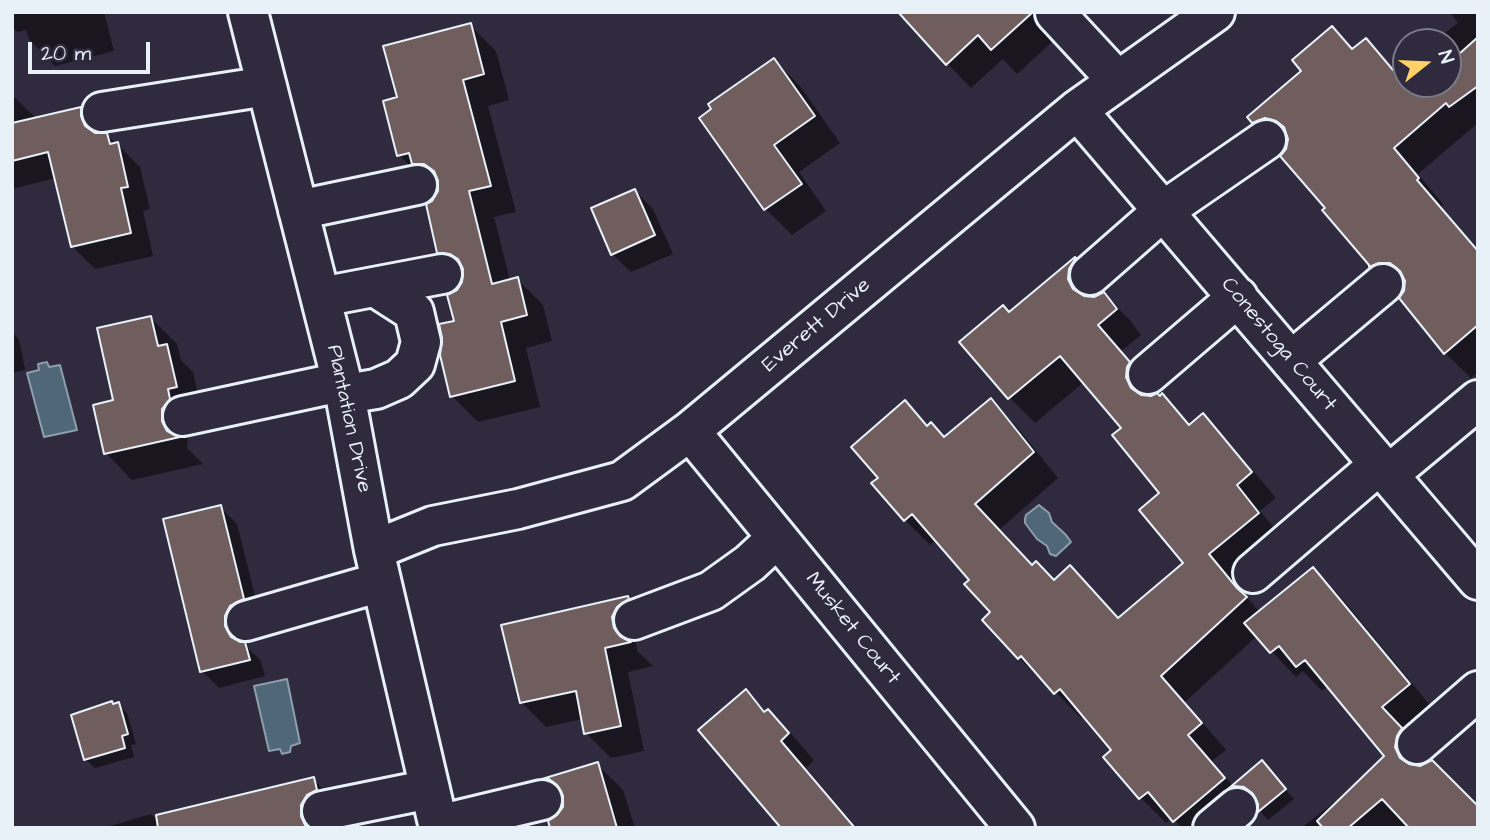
<!DOCTYPE html>
<html>
<head>
<meta charset="utf-8">
<style>
	body { margin:0 }
	#map { position:relative; width:1490px; height:840px; overflow:hidden; background:#2f2a3d; font-family:"Architects Daughter",sans-serif }
	canvas { display:block }
	.frame { position:absolute; inset:0; border:14px solid #e8f1f8; pointer-events:none }
	.north { position:absolute; left:1392px; top:28px; width:70px; height:70px; box-sizing:border-box; background:#2f2a3d; border:2px solid #797a88; border-radius:50%; rotate:72deg; font-size:19px; font-weight:700; line-height:28px; text-align:center; color:#e8f1f8 }
	.north::after { content:''; display:block; margin:auto; width:24px; height:32px; background:#ffd166; clip-path:polygon(50% 0,100% 100%,50% 72%,0 100%) }
	.scale { position:absolute; left:28px; top:42px; width:122px; height:32px; box-sizing:border-box; border:4px solid #e8f1f8; border-top:0; padding-left:9px; font-size:21px; line-height:24px; white-space:nowrap; color:#e8f1f8; -webkit-text-stroke:5px #2f2a3d; paint-order:stroke }
</style>
</head>
<body>
<div id="map">
<canvas width="1490" height="840"></canvas>
<div class="frame"></div>
<div class="north">N</div>
<div class="scale">20 m</div>
</div>
<script>
const ctx = document.querySelector('canvas').getContext('2d');
ctx.lineJoin = 'round';
function paint(path, color) { ctx.fillStyle = color; ctx.fill(path, 'evenodd'); }
const toPath = rows => new Path2D(rows.map(r => 'M' + r).join(''));
function stroke(path, color, width, dash) { ctx.strokeStyle = color; ctx.lineWidth = width; ctx.lineCap = dash ? 'butt' : 'round'; ctx.setLineDash(dash || []); ctx.stroke(path); }
function label(font, color, halo, rows, align = 'center') {
  ctx.font = font + ' "Architects Daughter",sans-serif'; ctx.lineWidth = 7; ctx.setLineDash([]); ctx.textBaseline = 'middle'; ctx.strokeStyle = halo; ctx.fillStyle = color; for (const [text, x, y, turn = 0] of rows) {
    ctx.save(); ctx.translate(x, y); ctx.rotate((+turn || 0) * Math.PI / 180); ctx.textAlign = isNaN(turn) ? turn : align; if (halo) ctx.strokeText(text, 0, 0); ctx.fillText(text, 0, 0); ctx.restore();
  }
}
const water = toPath([
	[47,362,49,367,60,365,77,430,44,437,27,373,39,370,38,364,47,362],
	[1039,505,1049,513,1052,522,1066,535,1071,542,1056,556,1050,554,1047,546,1037,539,1025,523,1025,519,1026,515,1039,505],
	[287,679,300,743,291,746,290,752,282,754,280,749,269,751,254,686,287,679]
]);
const shadow = toPath([
	[12,12,104,12,114,51,55,66,29,39,26,30,17,32,12,27],
	[915,12,1052,12,1037,25,1052,42,1017,74,1003,59,971,88,947,63],
	[1450,12,1478,12,1478,123,1418,174,1443,204,1441,207,1478,249,1478,372,1471,378,1445,353,1406,287,1396,292,1370,267,1370,264,1327,208,1289,144,1279,148,1253,122,1304,71,1332,28,1354,50,1365,40,1395,71,1406,63,1406,84,1448,84,1448,42,1433,42,1458,23],
	[470,25,496,51,509,100,488,106,516,212,494,217,510,281,517,279,543,305,552,341,526,348,540,407,478,422,452,396,444,338,456,322,458,291,465,278,439,252,433,202,439,189,430,180,425,181,399,155,399,98],
	[774,60,800,86,840,143,799,172,826,211,792,235,766,209,702,118],
	[12,95,34,116,34,119,81,109,103,131,103,135,107,135,117,144,140,167,150,209,143,211,153,256,95,269,72,246,56,178,12,189],
	[635,191,653,209,673,254,631,272,612,254],
	[1075,260,1100,285,1094,294,1093,298,1103,294,1129,319,1141,335,1121,351,1154,389,1152,397,1160,398,1162,396,1191,425,1203,415,1228,441,1276,498,1260,511,1283,539,1233,580,1260,613,1313,569,1338,594,1434,710,1408,824,1403,828,1301,828,1357,785,1387,756,1328,686,1322,691,1303,671,1296,677,1257,636,1185,702,1226,750,1212,761,1233,786,1262,762,1294,799,1268,820,1260,811,1260,803,1255,796,1241,795,1221,828,1182,828,1172,817,1166,823,1140,797,1114,750,1084,715,1081,718,1046,682,1044,683,1019,658,985,620,992,612,971,580,936,540,930,545,905,520,873,483,880,478,905,402,929,426,945,439,991,401,1016,426,1058,478,999,530,1033,566,1054,581,1119,620,1186,563,1162,493,1123,428,1084,382,1035,423,1010,398,962,342,1009,314],
	[151,318,177,344,181,360,193,372,202,413,196,425,188,435,187,448,203,464,132,480,106,453,115,401],
	[12,333,19,339,25,370,12,373],
	[220,507,237,524,260,616,241,634,241,644,244,644,261,661,265,676,219,688,202,671],
	[628,598,652,622,641,631,636,643,637,651,653,666,628,672,644,751,611,758,586,733,583,719,546,727,521,702,503,627],
	[746,692,766,712,768,711,794,737,814,760,806,768,857,828,783,828],
	[118,704,127,713,136,744,131,745,134,757,95,768,85,759,113,705],
	[597,764,623,790,635,828,552,828,564,807,565,799,545,780],
	[313,779,337,804,326,828,111,828,110,826,151,814,154,817]
]);
const building = toPath([
	[898,12,1033,12,991,50,978,35,946,65,898,12],
	[471,23,484,74,463,80,491,186,469,191,492,284,518,277,527,315,501,322,515,381,450,397,440,355,442,338,439,324,454,321,447,295,457,290,462,282,463,269,458,259,450,254,437,253,426,204,432,201,438,191,438,181,434,171,424,164,412,164,409,153,397,156,383,101,397,97,383,46,471,23],
	[1332,26,1352,49,1366,38,1393,70,1406,60,1406,84,1448,84,1448,42,1430,42,1442,33,1459,54,1478,37,1478,86,1449,107,1446,103,1394,148,1419,178,1417,180,1478,251,1478,325,1444,354,1399,298,1404,291,1405,281,1400,271,1390,263,1379,263,1369,267,1369,265,1322,210,1325,208,1280,156,1286,149,1288,139,1284,127,1276,121,1265,118,1252,123,1247,117,1301,71,1292,60,1332,26],
	[774,58,815,116,774,145,802,184,764,210,699,118,711,109,708,104,774,58],
	[81,107,81,116,85,126,95,133,107,133,110,144,118,142,128,187,121,188,131,233,71,247,48,152,12,161,12,123,81,107],
	[635,189,655,235,611,255,591,208,635,189],
	[1075,257,1076,258,1069,269,1068,279,1073,289,1084,296,1094,297,1104,292,1117,309,1098,325,1130,362,1127,367,1126,377,1131,388,1141,395,1151,396,1157,393,1160,396,1162,393,1189,425,1203,413,1252,472,1237,485,1259,513,1209,554,1237,588,1247,597,1161,676,1202,723,1188,735,1225,778,1173,822,1148,792,1139,799,1103,757,1111,750,1060,689,1054,694,1021,656,1018,659,982,620,990,612,964,584,969,580,912,514,904,521,871,483,878,478,851,447,905,400,927,426,931,422,944,437,991,398,1034,452,975,504,1032,565,1036,561,1054,580,1070,565,1118,618,1183,563,1139,510,1159,493,1112,435,1121,428,1060,356,1008,399,959,342,1003,305,1009,312,1075,257],
	[151,316,158,346,167,344,177,387,168,389,170,399,162,409,162,421,167,431,180,437,104,454,93,405,113,400,97,328,151,316],
	[221,505,244,599,230,606,225,616,225,626,231,637,240,642,245,642,250,660,200,672,163,519,221,505],
	[1313,567,1410,684,1382,707,1402,728,1397,736,1395,747,1400,758,1409,764,1420,766,1432,760,1478,806,1478,828,1409,828,1382,799,1348,828,1323,828,1317,821,1384,756,1305,660,1296,667,1279,646,1270,653,1244,623,1313,567],
	[628,596,629,599,617,607,612,617,614,628,620,636,631,642,605,648,621,726,584,734,576,691,520,703,501,625,628,596],
	[746,689,764,712,768,709,789,733,781,741,855,828,781,828,698,730,746,689],
	[112,701,113,704,119,702,128,734,122,736,125,748,84,760,71,715,112,701],
	[1262,760,1286,789,1258,812,1258,804,1253,794,1244,787,1234,786,1228,789,1262,760],
	[598,762,617,828,550,828,548,821,557,815,563,807,563,796,557,785,549,779,542,779,598,762],
	[314,777,317,790,307,795,301,805,301,816,305,825,309,828,158,828,156,815,314,777]
]);
const minor = toPath([
	[248,12,345,394,374,550,439,828],
	[1055,13,1118,81],
	[1077,110,1478,580],
	[102,112,267,86],
	[298,210,417,185],
	[1090,275,1163,211,1266,140],
	[321,297,442,274],
	[1291,361,1383,284],
	[1148,374,1238,297],
	[345,394,376,389,399,379,415,364,421,342,414,312,375,287],
	[183,416,341,382],
	[690,431,1015,828],
	[1388,475,1478,400],
	[374,550,433,526,518,509,622,481,690,431,1077,110,1215,12],
	[1253,573,1380,464],
	[634,620,711,591,750,563,777,538],
	[246,621,381,582],
	[1417,744,1478,691],
	[322,811,430,789],
	[438,825,542,800],
	[1213,828,1237,808]
]);
const streetNames = [
	["Everett Drive",817,326,-40],
	["Conestoga Court",1278,345,50],
	["Plantation Drive",348,419,78],
	["Musket Court",852,629,51]
];
paint(water, '#50677a');
stroke(water, '#8d9eac', 2);
paint(shadow, '#0007');
paint(building, '#705d5e');
stroke(building, '#e8f1f8', 2);
stroke(minor, '#e8f1f8', 44);
stroke(minor, '#2f2a3d', 38);
label('21px', '#e8f1f8', '#2f2a3d', streetNames);
</script>
</body>
</html>
